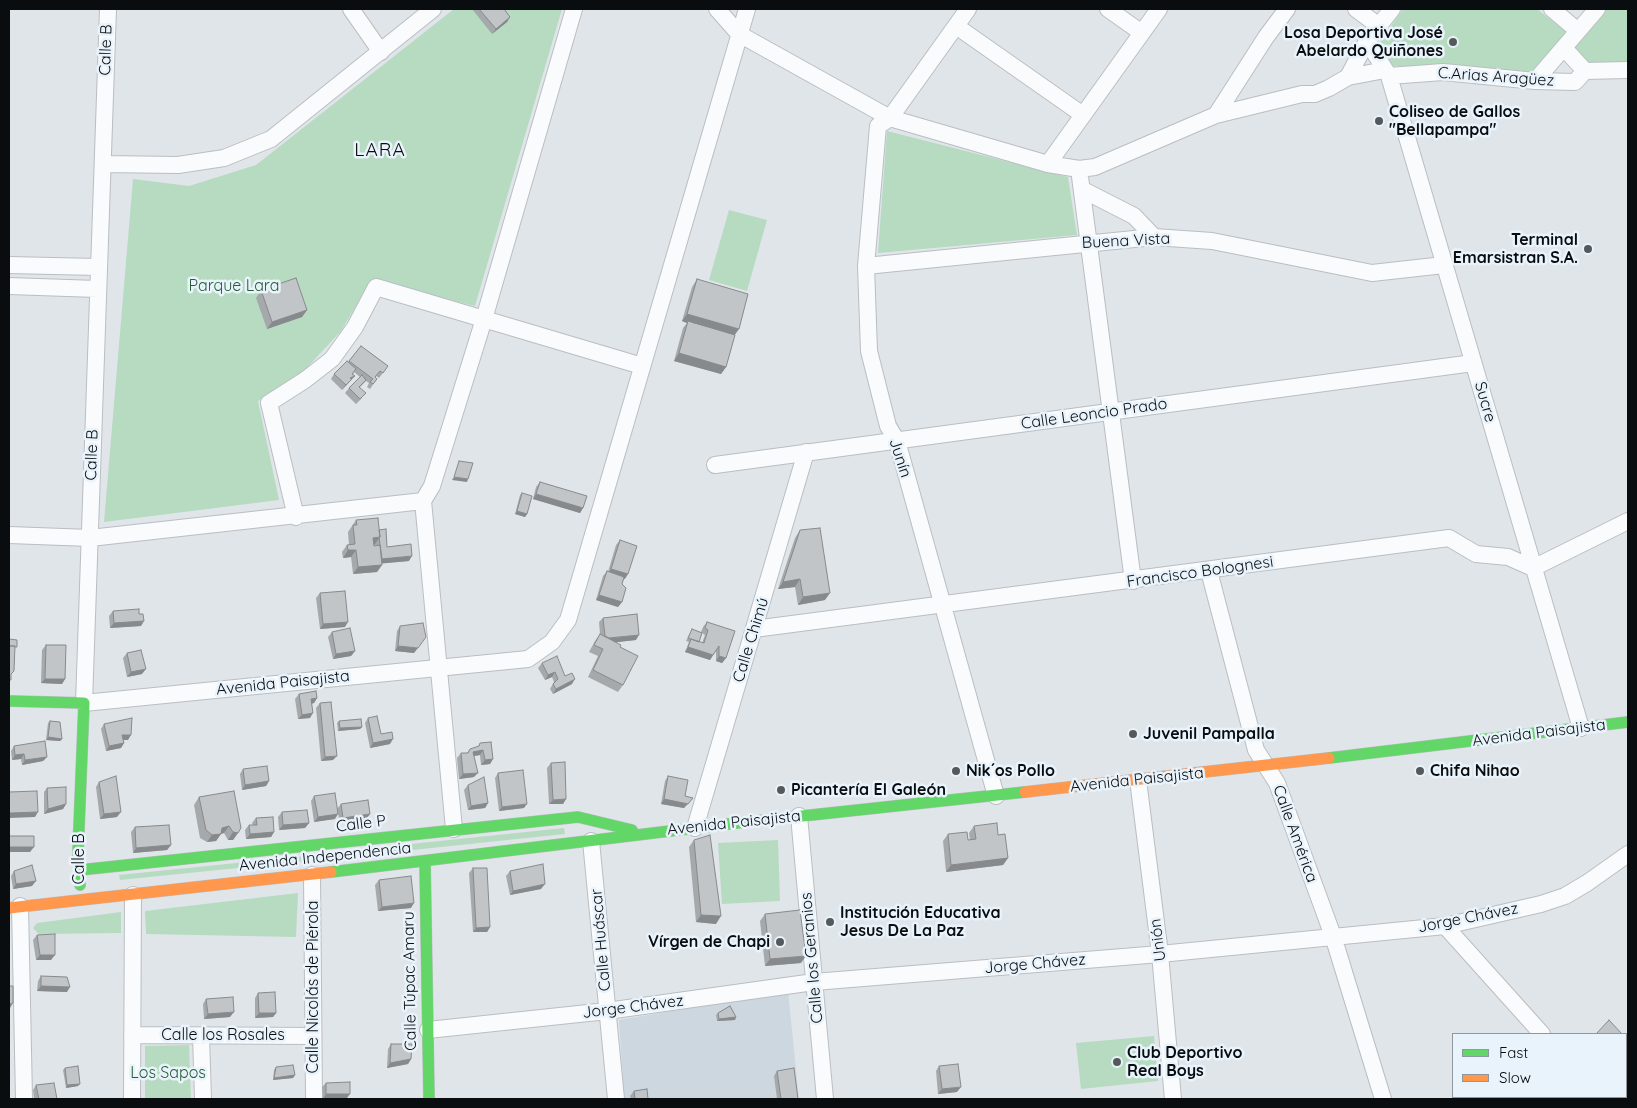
<!DOCTYPE html>
<html>
<head>
<meta charset="utf-8">
<style>
	body { margin:0 }
	#map { position:relative; width:1637px; height:1108px; overflow:hidden; background:#e0e5ea; font-family:Quicksand,sans-serif }
	canvas { display:block }
	.frame { position:absolute; inset:0; border:10px solid #0a0d10; pointer-events:none }
	.legend { position:absolute; left:1452px; top:1033px; width:175px; height:65px; box-sizing:border-box; background:#e9f3fb; border:1px solid #90979d; margin:0; padding:6px 9px; list-style:none; font-size:15px; color:#0a0d10 }
	.legend li { display:flex; align-items:center; gap:10px; height:25px }
	.legend b { width:25px; border:1px solid #90979d }
</style>
</head>
<body>
<div id="map">
<canvas width="1637" height="1108"></canvas>
<div class="frame"></div>
<ul class="legend">
<li><b style="height:6px;background:#63d668"></b>Fast</li>
<li><b style="height:6px;background:#ff974d"></b>Slow</li>
</ul>
</div>
<script>
const ctx = document.querySelector('canvas').getContext('2d');
ctx.lineJoin = 'round';
function paint(path, color) { ctx.fillStyle = color; ctx.fill(path, 'evenodd'); }
const toPath = rows => new Path2D(rows.map(r => 'M' + r).join(''));
function stroke(path, color, width, dash) { ctx.strokeStyle = color; ctx.lineWidth = width; ctx.lineCap = dash ? 'butt' : 'round'; ctx.setLineDash(dash || []); ctx.stroke(path); }
function label(font, color, halo, rows, align = 'center') {
  ctx.font = font + ' Quicksand,sans-serif'; ctx.lineWidth = 5; ctx.setLineDash([]); ctx.textBaseline = 'middle'; ctx.strokeStyle = halo; ctx.fillStyle = color; for (const [text, x, y, turn = 0] of rows) {
    ctx.save(); ctx.translate(x, y); ctx.rotate((+turn || 0) * Math.PI / 180); ctx.textAlign = isNaN(turn) ? turn : align; if (halo) ctx.strokeText(text, 0, 0); ctx.fillText(text, 0, 0); ctx.restore();
  }
}
const built = toPath([
	[788,991,799,1099,624,1099,619,1020]
]);
const green = toPath([
	[454,9,562,9,475,306,371,281,341,331,303,372,258,401,279,500,104,522,133,179,189,186,256,165],
	[1403,9,1537,9,1569,34,1537,75,1477,68,1388,66,1377,46],
	[1602,9,1628,9,1628,62,1583,63,1572,46],
	[887,131,1068,177,1077,235,878,253],
	[729,210,767,220,747,291,709,280],
	[564,828,565,834,336,858,335,852],
	[778,840,780,901,722,904,718,843],
	[315,855,316,860,120,880,119,875],
	[298,893,296,937,146,934,145,911],
	[121,912,121,933,39,934,33,928,37,923],
	[1154,1036,1158,1081,1081,1089,1076,1043],
	[189,1045,191,1099,145,1099,145,1046]
]);
const street = toPath([
	[108,9,84,703,528,659,552,642,568,620,747,9],
	[351,9,381,52],
	[717,9,739,34,890,118,1048,164,1079,169,1095,167,1216,115,1302,94,1315,94,1329,88,1348,77,1367,41,1392,9],
	[968,9,890,118,878,126,866,266,869,351,888,426,897,441,996,796],
	[1108,9,1142,33],
	[1356,9,1379,26],
	[1552,9,1578,31],
	[956,26,1083,115],
	[1367,41,1389,76,1581,728],
	[1564,48,1585,71],
	[1389,76,1443,72,1535,81,1575,82,1585,71,1628,70],
	[1348,77,1385,70],
	[1535,81,1597,9],
	[1216,115,1266,37,1287,9],
	[103,164,178,165,224,158,271,139,433,9],
	[1048,164,1159,9],
	[1079,169,1133,581],
	[1083,190,1134,216,1154,237],
	[9,265,98,267],
	[866,266,1154,237,1212,241,1372,273,1444,265],
	[9,286,97,289],
	[715,465,1473,363],
	[423,501,454,829],
	[296,517,269,403,305,380,332,359,355,327,376,287,642,366],
	[9,535,90,538,423,501,432,486,484,319,574,9],
	[1209,571,1256,750,1277,783,1333,936,1383,1099],
	[754,629,1449,538,1476,554,1508,557,1533,568,1628,521],
	[1138,780,1160,954,1173,1099],
	[799,816,825,1099],
	[695,828,806,452],
	[591,841,616,1099],
	[312,875,314,1099],
	[20,906,24,1099],
	[1445,926,1542,1034],
	[428,1030,607,1011,814,982,1160,954,1445,926,1541,904,1565,896,1587,883,1628,854],
	[132,1035,313,1036],
	[201,1036,203,1099],
	[1597,1097,1600,1099],
	[132,1099,133,895],
	[1492,1099,1495,1097]
]);
const fast = toPath([
	[9,701,84,703,78,852,80,885],
	[1329,758,1628,722],
	[425,862,429,1099],
	[80,870,578,817,632,830],
	[331,872,728,824,1025,792]
]);
const slow = toPath([
	[1025,792,1329,758],
	[9,908,331,872]
]);
const wall = toPath([
	[472,9,504,9,510,17,507,22,492,34],
	[697,279,735,335,726,367,721,374,674,361,683,328,687,323,682,321,692,287],
	[261,290,307,310,302,317,267,329,256,298],
	[361,346,388,366,379,378,376,376,375,377,377,379,370,389,367,387,369,383,366,381,360,387,362,398,356,404,345,393,349,388,360,377,354,372,353,374,355,376,342,390,331,379,334,374,348,362],
	[540,482,583,508,580,513,533,499,536,487],
	[522,493,527,514,525,517,515,514,520,495],
	[356,520,379,530,387,547,409,561,382,563,382,565,377,572,353,574,351,557,343,558,342,552,347,545,349,545,348,532],
	[800,530,825,600,798,605,795,587,778,589,795,538],
	[620,540,625,579,624,579,622,584,622,602,618,607,596,600,603,576,607,571,608,572,616,545],
	[320,593,345,627,320,629,316,598],
	[113,611,141,626,110,628,109,616],
	[603,618,636,640,616,642,620,647,623,685,618,692,588,677,598,656,589,652,595,641,600,634,599,622],
	[707,622,726,658,722,663,716,661,716,651,710,660,685,652,689,642,686,641,692,629,701,632,703,627],
	[702,633,705,635,702,643,699,642],
	[400,626,414,653,395,651,397,631],
	[332,632,355,651,351,656,333,659,328,637],
	[46,645,65,679,62,684,41,683,42,650],
	[127,653,142,674,127,677,123,658],
	[542,663,565,676,572,684,553,694,550,689,554,682,552,677,545,680,538,668],
	[299,694,317,698,314,703,312,704,310,718,298,719,295,699],
	[320,703,333,760,321,761,316,708],
	[368,718,381,734,390,744,370,748,365,723],
	[50,721,62,739,60,741,46,740,48,723],
	[339,721,362,727,360,729,338,731,337,723],
	[104,724,128,740,123,740,124,743,121,748,106,751,101,729],
	[480,743,493,759,490,764,481,765,480,755,474,756,474,777,459,779,457,758,461,753,467,753,470,749,478,747],
	[14,746,47,757,43,761,22,765,21,759,12,760,11,751],
	[551,763,566,799,563,804,549,804,547,768],
	[243,769,269,781,266,786,242,790,240,774],
	[498,773,524,808,499,811,495,778],
	[668,776,685,796,693,798,684,808,661,804,665,781],
	[99,782,117,817,100,819,96,787],
	[468,785,488,803,485,808,468,810,464,790],
	[47,788,66,804,63,809,44,814,44,792],
	[314,796,335,819,314,822,311,801],
	[199,797,241,828,233,840,228,840,224,833,221,834,216,841,207,842,200,838,194,805],
	[341,804,370,814,366,819,340,823,337,809],
	[282,812,309,823,305,828,279,830,278,817],
	[256,818,274,832,271,837,246,839,245,830,249,825,253,825,252,823],
	[974,826,998,835,1008,858,1003,865,946,872,943,841,948,834,968,840,970,840,969,833],
	[135,827,171,845,167,850,133,853,131,832],
	[694,840,716,924,696,922,689,847],
	[473,868,490,927,487,932,473,932,469,873],
	[14,871,32,886,13,889,11,876],
	[510,871,541,889,510,895,506,876],
	[379,880,411,908,378,911,375,885],
	[765,914,801,963,765,966,760,921],
	[37,935,51,960,36,960,33,940],
	[41,976,67,992,37,991,38,981],
	[258,993,276,1013,273,1017,255,1018,255,998],
	[206,999,230,1017,204,1019,203,1004],
	[718,1013,736,1017,735,1020,717,1021,716,1015],
	[1626,1038,1628,1041,1628,1099,1619,1099,1617,1097,1626,1097],
	[391,1044,411,1059,408,1064,387,1068,388,1049],
	[939,1066,957,1092,938,1094,936,1071],
	[276,1067,295,1075,293,1078,273,1080,274,1070],
	[65,1068,78,1086,66,1088,63,1070],
	[777,1071,798,1099,777,1099,774,1076],
	[326,1083,347,1098,323,1099,322,1087],
	[36,1085,57,1099,34,1099,33,1090],
	[634,1091,648,1099,631,1099,630,1096]
]);
const shadedWall = toPath([
	[510,17,507,22,492,34,496,29],
	[307,310,302,317,267,329,272,322],
	[687,314,739,329,734,336,688,321,687,323,682,321],
	[679,353,726,367,721,374,674,361],
	[355,376,351,380,342,390,350,378],
	[454,477,468,479,467,482,452,480],
	[536,494,583,508,580,513,533,499],
	[517,511,527,514,525,517,515,514],
	[380,537,375,544,368,545,373,538],
	[348,550,356,550,351,557,343,558],
	[412,556,409,561,377,564,381,559],
	[382,565,377,572,353,574,358,567],
	[611,569,628,574,625,579,608,574],
	[800,579,795,587,778,589,783,582],
	[830,593,825,600,798,605,803,597],
	[599,595,622,602,618,607,596,600],
	[144,621,141,626,110,628,114,623],
	[348,622,345,627,320,629,323,624],
	[639,635,636,640,601,644,605,639],
	[398,646,418,648,414,653,395,651],
	[688,647,713,655,710,660,685,652],
	[355,651,351,656,333,659,336,654],
	[719,656,726,658,722,663,716,661],
	[146,669,142,674,127,677,131,672],
	[555,672,552,677,545,680,548,675],
	[45,679,65,679,62,684,41,683],
	[575,679,572,684,553,694,556,689],
	[317,698,314,703,308,704,311,699],
	[313,713,310,718,298,719,302,715],
	[362,727,360,729,338,731,340,728],
	[122,735,131,735,128,740,119,740],
	[48,737,62,739,60,741,46,740],
	[393,739,390,744,370,748,373,743],
	[124,743,121,748,106,751,109,746],
	[483,750,480,755,469,757,473,752],
	[24,754,21,759,12,760,15,755],
	[337,756,333,760,321,761,325,757],
	[47,757,43,761,22,765,25,760],
	[493,759,490,764,481,765,485,760],
	[478,773,474,777,459,779,463,774],
	[269,781,266,786,242,790,245,785],
	[693,798,684,808,661,804,664,799],
	[566,799,563,804,549,804,553,800],
	[488,803,485,808,468,810,471,806],
	[66,804,63,809,44,814,48,809],
	[527,804,524,808,499,811,502,807],
	[38,812,35,817,9,818,9,813],
	[121,812,117,817,100,819,104,814],
	[338,814,335,819,314,822,318,817],
	[370,814,366,819,340,823,343,818],
	[309,823,305,828,279,830,283,825],
	[229,826,224,833,221,834,216,841,207,842,212,835,222,828],
	[233,832,238,833,233,840,228,840],
	[274,832,271,837,246,839,250,834],
	[171,845,167,850,133,853,136,848],
	[9,847,34,847,30,852,9,852],
	[1008,858,1003,865,946,872,951,865],
	[36,881,32,886,13,889,16,884],
	[545,884,541,889,510,895,513,891],
	[414,903,411,908,378,911,382,907],
	[701,915,721,916,716,924,696,922],
	[490,927,487,932,473,932,476,928],
	[40,955,55,955,51,960,36,960],
	[806,956,801,963,765,966,770,959],
	[41,986,70,987,67,992,37,991],
	[13,1003,10,1008,9,1008,9,1004],
	[234,1012,230,1017,204,1019,208,1014],
	[259,1013,276,1013,273,1017,255,1018],
	[736,1017,735,1020,717,1021,719,1019],
	[411,1059,408,1064,387,1068,390,1063],
	[295,1075,293,1078,273,1080,274,1078],
	[80,1084,78,1086,66,1088,67,1085],
	[961,1087,957,1092,938,1094,942,1089],
	[326,1094,350,1094,347,1098,323,1099]
]);
const building = toPath([
	[479,9,504,9,510,17,496,29,479,9],
	[296,278,307,310,272,322,261,290,296,278],
	[697,279,748,294,739,329,687,314,697,279],
	[688,321,735,335,726,367,679,353,688,321],
	[691,321,706,326,691,322,691,321],
	[361,346,388,366,383,373,380,371,375,377,377,379,373,384,370,382,373,379,349,361,361,346],
	[347,361,356,369,352,374,355,376,350,378,352,379,346,385,334,374,347,361],
	[362,375,366,380,359,387,366,393,360,399,349,388,362,375],
	[459,461,473,463,468,479,454,477,459,461],
	[540,482,587,496,583,508,536,494,540,482],
	[522,493,532,496,527,514,517,511,522,493],
	[378,518,380,537,373,538,374,546,380,545,382,565,358,567,356,550,348,550,347,545,355,544,353,525,357,525,356,520,378,518],
	[820,528,830,593,803,597,800,579,783,582,800,530,820,528],
	[386,529,387,547,411,544,412,556,382,559,379,537,380,537,379,530,386,529],
	[620,540,637,546,628,574,611,569,620,540],
	[607,571,624,577,622,584,626,588,622,602,599,595,607,571],
	[345,591,348,622,323,624,320,593,345,591],
	[139,609,139,614,143,614,144,621,114,623,113,611,139,609],
	[637,614,639,635,609,638,605,636,603,618,637,614],
	[707,622,735,631,726,658,719,656,719,646,713,655,688,647,691,639,704,643,708,630,705,628,707,622],
	[423,623,426,637,418,648,398,646,400,626,423,623],
	[350,628,355,651,336,654,332,632,350,628],
	[692,629,702,633,699,642,688,638,692,629],
	[600,634,621,645,620,647,638,656,623,685,593,670,603,649,594,645,600,634],
	[9,639,17,640,17,647,15,647,15,646,9,646,9,639],
	[46,645,66,645,65,679,45,679,46,645],
	[9,646,15,646,14,671,11,674,11,680,9,680,9,646],
	[141,650,146,669,131,672,127,653,141,650],
	[557,656,565,676,572,673,575,679,556,689,553,684,558,679,555,672,548,675,542,663,557,656],
	[316,691,317,698,311,699,313,713,302,715,299,694,316,691],
	[331,702,337,756,325,757,320,703,331,702],
	[377,716,381,734,392,732,393,739,373,743,368,718,377,716],
	[132,718,131,735,122,735,124,743,109,746,104,724,132,718],
	[361,719,362,727,340,728,339,721,361,719],
	[50,721,60,722,62,739,48,737,50,721],
	[45,741,47,757,25,760,24,754,15,755,14,746,45,741],
	[491,742,493,759,485,760,483,750,473,752,478,773,463,774,461,753,468,753,470,749,479,746,480,743,491,742],
	[565,762,566,799,553,800,551,763,565,762],
	[267,766,269,781,245,785,243,769,267,766],
	[523,770,527,804,502,807,498,773,523,770],
	[116,776,121,812,104,814,99,782,116,776],
	[668,776,688,780,685,796,693,798,688,804,664,799,668,776],
	[484,777,488,803,471,806,468,785,484,777],
	[66,787,66,804,48,809,47,788,66,787],
	[37,791,38,812,9,813,9,792,37,791],
	[234,791,241,828,238,833,233,832,229,826,222,828,221,834,212,835,206,830,199,797,234,791],
	[335,793,338,814,318,817,314,796,335,793],
	[368,800,370,814,343,818,341,804,368,800],
	[307,810,309,823,283,825,282,812,307,810],
	[273,817,274,832,250,834,249,825,257,825,256,818,273,817],
	[997,823,998,835,1005,834,1008,858,951,865,948,834,967,832,968,840,976,839,974,826,997,823],
	[169,825,171,845,136,848,135,827,169,825],
	[710,835,721,916,701,915,694,840,710,835],
	[9,836,34,836,34,847,9,847,9,836],
	[543,864,545,884,513,891,510,871,543,864],
	[32,865,36,881,16,884,14,871,32,865],
	[473,868,487,868,490,927,476,928,473,868],
	[411,876,414,903,382,907,379,880,411,876],
	[800,910,806,956,770,959,765,914,800,910],
	[55,934,55,955,40,955,37,935,55,934],
	[41,976,67,977,70,987,41,986,41,976],
	[9,986,13,986,13,1003,9,1004,9,986],
	[275,992,276,1013,259,1013,258,993,275,992],
	[233,997,234,1012,208,1014,206,999,233,997],
	[730,1006,736,1017,719,1019,718,1013,730,1006],
	[1609,1020,1622,1034,1596,1034,1609,1020],
	[1626,1038,1628,1041,1628,1092,1626,1090,1626,1038],
	[391,1044,412,1044,411,1059,390,1063,391,1044],
	[958,1064,961,1087,942,1089,939,1066,958,1064],
	[293,1065,295,1075,274,1078,276,1067,293,1065],
	[78,1066,80,1084,67,1085,65,1068,78,1066],
	[794,1068,798,1099,781,1099,777,1071,794,1068],
	[350,1082,350,1094,326,1094,326,1083,350,1082],
	[54,1083,57,1099,39,1099,36,1085,54,1083],
	[647,1089,648,1099,635,1099,634,1091,647,1089]
]);
const markers = [
	[1453,42,5,"#55595c"],
	[1379,121,5,"#55595c"],
	[1588,249,5,"#55595c"],
	[1133,734,5,"#55595c"],
	[956,771,5,"#55595c"],
	[1420,771,5,"#55595c"],
	[781,790,5,"#55595c"],
	[830,922,5,"#55595c"],
	[780,942,5,"#55595c"],
	[1117,1062,5,"#55595c"]
];
const poiNames = [
	["Losa Deportiva José",1443,33,"right"],
	["Abelardo Quiñones",1443,51,"right"],
	["Coliseo de Gallos",1389,112],
	["\"Bellapampa\"",1389,130],
	["Terminal",1578,240,"right"],
	["Emarsistran S.A.",1578,258,"right"],
	["Juvenil Pampalla",1143,734],
	["Nik´os Pollo",966,771],
	["Chifa Nihao",1430,771],
	["Picantería El Galeón",791,790],
	["Institución Educativa",840,913],
	["Jesus De La Paz",840,931],
	["Vírgen de Chapi",770,942,"right"],
	["Club Deportivo",1127,1053],
	["Real Boys",1127,1071]
];
const streetNames = [
	["Calle B",106,50,-88],
	["C.Arias Aragüez",1496,77,4],
	["Buena Vista",1126,241,-3],
	["Sucre",1485,402,74],
	["Calle Leoncio Prado",1094,414,-8],
	["Calle B",92,455,-88],
	["Junín",900,458,72],
	["Francisco Bolognesi",1200,572,-8],
	["Calle Chimú",751,640,-73],
	["Avenida Paisajista",283,683,-6],
	["Avenida Paisajista",1539,733,-7],
	["Avenida Paisajista",1137,780,-6],
	["Avenida Paisajista",734,823,-6],
	["Calle P",361,824,-7],
	["Calle América",1295,834,70],
	["Avenida Independencia",325,857,-6],
	["Calle B",79,859,-90],
	["Jorge Chávez",1468,918,-11],
	["Calle Huáscar",601,940,-95],
	["Unión",1158,940,-97],
	["Calle los Geranios",812,958,-95],
	["Jorge Chávez",1035,964,-5],
	["Calle Túpac Amaru",410,981,-91],
	["Calle Nicolás de Piérola",313,987,-90],
	["Jorge Chávez",633,1007,-7],
	["Calle los Rosales",223,1035]
];
const parkNames = [
	["Parque Lara",234,286],
	["Los Sapos",168,1073]
];
const quarterNames = [
	["LARA",380,150]
];
paint(built, '#ccd7df');
paint(green, '#b6dbc1');
stroke(street, '#babec2', 18);
stroke(fast, '#babec2', 12);
stroke(slow, '#babec2', 12);
stroke(street, '#fafbfc', 16);
stroke(fast, '#63d668', 11);
stroke(slow, '#ff974d', 11);
paint(wall, '#a6a9ac');
paint(shadedWall, '#878a8c');
paint(building, '#c1c5c8');
stroke(building, '#878a8c', 1);
for (const [x, y, r, color] of markers) { const dot = new Path2D(); dot.arc(x, y, r, 0, 2 * Math.PI); ctx.fillStyle = color; ctx.fill(dot); stroke(dot, '#e9f3fb', 2); }
label('bold 16px', '#0a0d10', '#e9f3fb', poiNames, 'left');
label('16px', '#0a0d10', '#e9f3fb', streetNames);
label('16px', '#245f33', '#e9f3fb', parkNames);
ctx.letterSpacing = '1px';
label('19px', '#0a0d10', '#e9f3fb', quarterNames);
ctx.letterSpacing = '0px';
</script>
</body>
</html>
